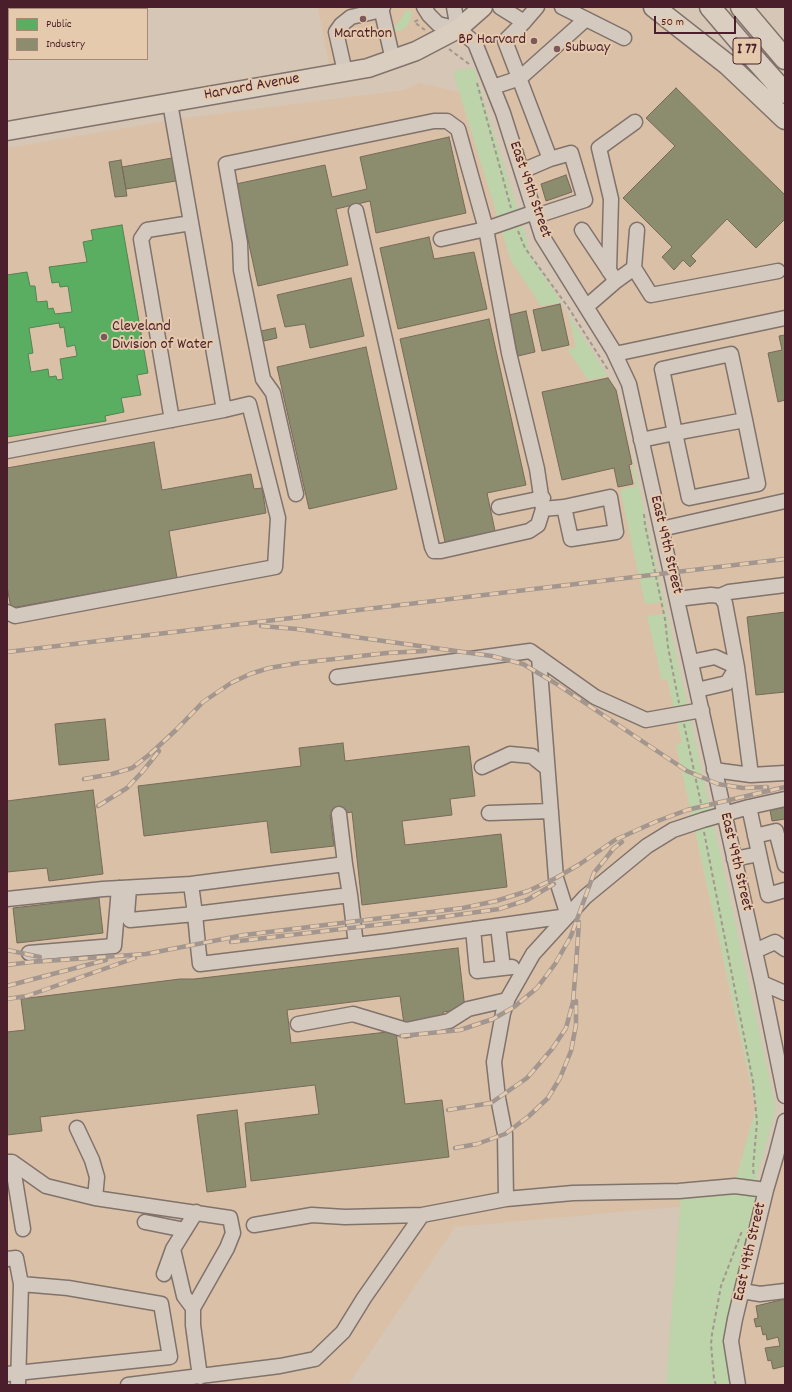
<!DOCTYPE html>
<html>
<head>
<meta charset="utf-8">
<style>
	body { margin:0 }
	#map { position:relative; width:792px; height:1392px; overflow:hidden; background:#d6c6b5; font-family:Dekko,sans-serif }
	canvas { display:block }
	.frame { position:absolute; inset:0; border:8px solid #4a1f2b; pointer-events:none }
	.legend { position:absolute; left:8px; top:8px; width:140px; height:52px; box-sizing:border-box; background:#e6caad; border:1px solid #a88679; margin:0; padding:5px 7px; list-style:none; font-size:12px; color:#4a1f2b }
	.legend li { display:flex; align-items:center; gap:8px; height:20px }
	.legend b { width:20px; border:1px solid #a88679 }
	.scale { position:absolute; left:654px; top:16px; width:82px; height:18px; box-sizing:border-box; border:2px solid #4a1f2b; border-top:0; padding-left:5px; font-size:12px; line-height:14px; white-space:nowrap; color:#4a1f2b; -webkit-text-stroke:3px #e6caad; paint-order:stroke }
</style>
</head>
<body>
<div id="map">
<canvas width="792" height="1392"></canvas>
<div class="frame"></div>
<ul class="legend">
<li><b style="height:11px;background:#5aae61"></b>Public</li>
<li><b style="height:11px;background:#8c8c6e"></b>Industry</li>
</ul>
<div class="scale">50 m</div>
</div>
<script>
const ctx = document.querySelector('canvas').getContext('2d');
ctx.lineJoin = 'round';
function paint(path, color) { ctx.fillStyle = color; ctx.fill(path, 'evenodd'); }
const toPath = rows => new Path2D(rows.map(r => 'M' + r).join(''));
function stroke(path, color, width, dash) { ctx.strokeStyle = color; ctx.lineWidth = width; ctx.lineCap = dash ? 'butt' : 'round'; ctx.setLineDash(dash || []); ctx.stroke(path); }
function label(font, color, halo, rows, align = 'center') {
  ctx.font = font + ' Dekko,sans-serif'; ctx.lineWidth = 4; ctx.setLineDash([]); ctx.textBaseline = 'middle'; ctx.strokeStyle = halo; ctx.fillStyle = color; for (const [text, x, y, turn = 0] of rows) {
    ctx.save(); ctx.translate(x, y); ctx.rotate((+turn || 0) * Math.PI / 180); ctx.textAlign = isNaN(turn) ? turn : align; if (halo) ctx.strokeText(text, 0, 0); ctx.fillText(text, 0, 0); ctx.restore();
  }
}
const built = toPath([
	[318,7,424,7,457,29,483,7,654,7,785,119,785,1096,629,384,542,236,475,43,457,29,331,75],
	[419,83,459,92,511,261,541,306,561,302,569,316,576,348,568,349,588,380,608,376,618,391,634,466,632,467,636,487,620,490,650,554,662,603,665,614,648,616,662,680,667,679,682,743,676,745,756,1110,730,1202,455,1227,348,1385,7,1385,7,148,185,118,405,90],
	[785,1121,785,1385,738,1385,734,1367,742,1291]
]);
const green = toPath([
	[411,9,412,16,408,25,402,30,396,31,394,28,406,11],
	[474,68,527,240,529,252,608,376,588,380,567,349,576,347,569,316,561,303,541,306,511,261,453,71],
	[632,454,776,1108,754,1188,766,1190,735,1319,738,1385,666,1385,680,1207,679,1191,734,1186,756,1107,676,745,682,743,667,679,662,680,647,616,665,614,662,602,645,604,620,490,636,486,632,467,634,466]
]);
const public = toPath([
	[122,225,148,373,137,375,141,395,121,398,124,412,105,416,106,421,7,437,7,275,27,272,30,286,35,286,37,302,47,301,48,309,53,308,55,314,72,312,68,286,60,287,59,282,52,283,49,267,87,262,83,242,93,240,91,230,122,225],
	[59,323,60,328,64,327,67,347,75,345,77,356,60,359,63,379,57,380,56,376,49,377,48,369,31,372,28,354,33,353,29,328,59,323]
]);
const industry = toPath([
	[676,88,785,195,785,219,756,248,727,219,691,256,696,261,690,267,683,260,674,270,662,257,672,247,623,198,675,146,646,118,676,88],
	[449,137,466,213,376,233,370,201,336,209,348,265,258,286,236,184,325,165,332,197,367,189,360,157,449,137],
	[172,158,176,181,126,189,122,167,172,158],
	[121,160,127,196,115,197,109,162,121,160],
	[566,175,572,192,546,201,541,184,566,175],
	[429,237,434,259,474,252,487,309,398,329,380,248,429,237],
	[351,278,364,336,310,348,305,324,285,327,277,295,351,278],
	[560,304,569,345,542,351,533,310,560,304],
	[526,311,535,352,518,356,509,315,526,311],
	[489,319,526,485,487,493,495,531,445,542,400,339,489,319],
	[275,328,277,338,264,341,261,331,275,328],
	[785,335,785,400,778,402,768,353,782,350,779,336,785,335],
	[366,347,397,489,309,509,277,367,366,347],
	[608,378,616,390,632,464,629,465,633,484,618,487,614,468,562,480,542,392,608,378],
	[154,442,162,490,251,474,254,489,262,488,266,513,169,531,177,578,11,608,7,587,7,468,154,442],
	[785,612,785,692,756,695,747,617,785,612],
	[105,719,109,760,59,765,55,724,105,719],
	[343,743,345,761,469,746,475,796,450,799,452,815,402,821,405,845,501,834,507,887,362,905,352,812,330,815,334,846,271,853,267,821,144,836,138,786,301,766,299,748,343,743],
	[93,790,103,874,49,881,47,868,7,872,7,801,93,790],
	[785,807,785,819,772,821,770,810,785,807],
	[99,898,103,933,17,943,13,908,99,898],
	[458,948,465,1009,443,1012,444,1020,404,1024,400,996,287,1010,291,1043,396,1031,405,1104,442,1100,449,1157,251,1181,245,1123,319,1114,315,1085,40,1117,42,1131,7,1135,7,1032,25,1030,21,999,180,979,194,979,458,948],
	[237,1110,246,1187,207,1192,197,1115,237,1110],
	[785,1299,785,1366,773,1369,771,1360,768,1361,765,1348,780,1346,778,1337,767,1340,766,1334,763,1335,761,1326,756,1327,754,1319,758,1318,756,1306,785,1299]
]);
const path = toPath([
	[418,20,414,22,425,30],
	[449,49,469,64],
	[477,83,511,208],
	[518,231,525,248,568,307,608,370],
	[644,514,645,525,665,619,668,647,679,703],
	[684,724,702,808],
	[704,832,753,1082,757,1122,753,1168,754,1177],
	[716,1385,714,1379,711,1344,712,1334,721,1286,742,1231]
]);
const minor = toPath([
	[424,7,429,15,438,24,458,29,475,43,503,113,542,236,613,350,629,384,762,983,785,1096],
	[454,7,458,29],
	[500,7,524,22,505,41,550,159,522,171],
	[562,7,624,38],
	[381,8,393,60],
	[524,22,537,7],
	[345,72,336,32,341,25,351,17,373,12,383,7],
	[493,87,520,78,586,19],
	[536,216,585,200,571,153,550,159],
	[582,230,616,281,586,307],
	[441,239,486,229,535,212],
	[634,268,637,230],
	[609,271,611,199,599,148,635,122],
	[616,281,634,268,651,295,778,271],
	[615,354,785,318],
	[172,420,141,239,147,230,191,223],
	[641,440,675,433,745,420,731,354,662,369,675,433,689,498,758,484,745,420],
	[7,451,224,410,170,103],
	[296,494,273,393,263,379,241,270,240,243,226,164,434,121,447,121,458,129,486,229,509,353,537,469,543,509,538,525,529,531,441,551,434,551,432,547,356,211],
	[499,507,543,498],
	[543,509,564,507,610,497,616,532,571,539,564,507],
	[661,529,785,501],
	[720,596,729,592,785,585],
	[677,599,711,595,720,596,725,603,737,667,751,775],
	[7,612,15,616,275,567,278,518,249,404,224,410],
	[691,662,715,657,737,667],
	[337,677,530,651,595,697,646,720,702,710],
	[697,690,727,683,737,667],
	[482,767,510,754,532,756,547,768],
	[714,770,751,775,785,773],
	[749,807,768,895,785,890],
	[489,813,551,811],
	[339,814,345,864],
	[755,836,776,831,785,865],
	[734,859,759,854],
	[129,888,127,915,130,920,195,914,350,895,345,864,191,884,195,914,198,946,200,964,388,941,568,916,556,878,539,657],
	[350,895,356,945],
	[7,899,103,889,191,884],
	[498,926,503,968,512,967],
	[473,929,477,971,503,968],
	[755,951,775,942,785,949],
	[29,953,114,946,119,888],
	[762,983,785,993],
	[298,1024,353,1014,406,1030,449,1021,468,1009,507,1000],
	[77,1128,92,1160,97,1177,95,1198,230,1218,233,1233,227,1248,193,1308,193,1325,200,1377],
	[7,1162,12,1162,46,1186,95,1198],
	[12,1162,23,1229],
	[506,1199,505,1134,498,1098,494,1062,503,1013,508,998,533,954,585,897,647,846,673,830,703,820,749,807,785,799],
	[145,1222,185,1230],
	[254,1225,312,1215,345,1217,422,1215,506,1199,573,1193,679,1191,735,1186,766,1190],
	[7,1259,16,1258,21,1284,18,1385],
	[164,1274,173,1249],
	[742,1291,760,1294,785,1291],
	[193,1308,184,1296,173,1249,196,1212],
	[7,1374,170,1357,161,1304,68,1288,21,1284],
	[128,1385,280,1366,315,1359,343,1332,364,1298,422,1215],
	[738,1385,731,1341,735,1319,766,1190,776,1156,785,1121]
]);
const major = toPath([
	[7,131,368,68,416,51,458,29,483,7]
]);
const highway = toPath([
	[654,7,728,65,785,119],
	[710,7,752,56,785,93],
	[741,7,785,59]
]);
const rail = toPath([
	[261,626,297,629,492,656,523,664,555,683,687,771,718,784,743,788,767,787],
	[7,652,785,559],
	[84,779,112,774,132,768,150,754,176,730,203,702,231,683,250,674,269,668,299,663,387,653,425,651],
	[98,806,127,788,143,771,159,751],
	[231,942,435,918,499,909,527,900,554,884],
	[7,950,40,957],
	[7,965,31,962,146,954,244,935,463,908,496,901,528,891,556,878,580,864,615,840,655,822,687,810,785,787],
	[7,986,106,960],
	[7,999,27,996,135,958],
	[401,1036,460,1030,493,1019,514,1007,537,988,555,964,571,936,594,873,614,848,622,842],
	[448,1110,491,1103,527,1078,552,1049,566,1028,573,1002,576,965,579,922],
	[455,1148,477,1144,505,1134,529,1116,548,1098,560,1078,571,1051,576,1025,576,1001]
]);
const markers = [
	[363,19,4,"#7b595b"],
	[534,41,4,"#7b595b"],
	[557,49,4,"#7b595b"],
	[104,337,4,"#7b595b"]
];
const shields = [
	[747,51,28]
];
const shieldNames = [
	["I 77",747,51]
];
const poiNames = [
	["Marathon",363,35,"center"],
	["BP Harvard",526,41,"right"],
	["Subway",565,49],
	["Cleveland",112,328],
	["Division of Water",112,346]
];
const streetNames = [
	["Harvard Avenue",252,88,-10],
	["East 49th Street",529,190,71],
	["East 49th Street",665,545,77],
	["East 49th Street",735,862,77],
	["East 49th Street",751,1252,-77]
];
paint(built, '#d9c0a7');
paint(green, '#bdd3a9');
paint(public, '#5aae61');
stroke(public, '#558351', 1);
paint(industry, '#8c8c6e');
stroke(industry, '#786b5a', 1);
stroke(minor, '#81726c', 17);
stroke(major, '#81726c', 21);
stroke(highway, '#81726c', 23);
stroke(path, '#a2968f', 2, [4, 3]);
stroke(minor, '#d3c9be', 14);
stroke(major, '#d9cebf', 18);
stroke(highway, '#d9cebf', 20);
stroke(rail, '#a2968f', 4.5);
stroke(rail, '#e6caad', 3, [9]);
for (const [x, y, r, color] of markers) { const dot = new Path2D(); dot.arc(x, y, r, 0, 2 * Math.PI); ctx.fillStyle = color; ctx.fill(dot); stroke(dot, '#e6caad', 1.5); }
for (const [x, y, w] of shields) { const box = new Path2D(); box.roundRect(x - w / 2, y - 13, w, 26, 3); ctx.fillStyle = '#e6caad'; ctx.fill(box); stroke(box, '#4a1f2b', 1); }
label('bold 15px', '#4a1f2b', null, shieldNames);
label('16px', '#4a1f2b', '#e6caad', poiNames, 'left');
label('16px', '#4a1f2b', '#e6caad', streetNames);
</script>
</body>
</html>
